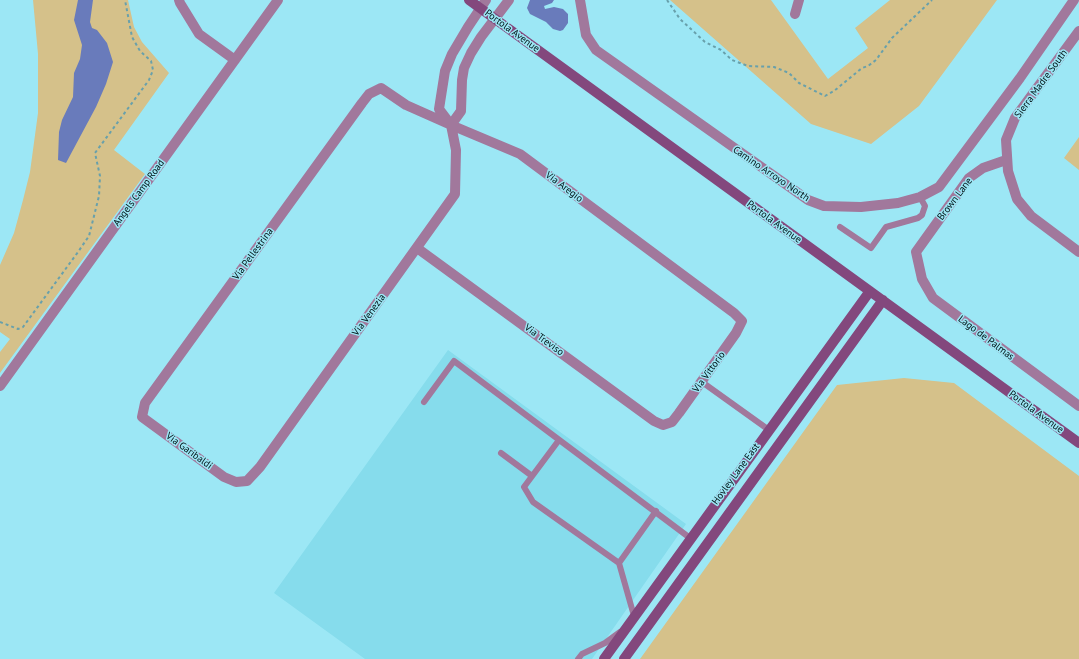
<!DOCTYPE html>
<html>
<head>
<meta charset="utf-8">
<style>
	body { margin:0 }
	canvas { display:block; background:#9ce7f5 }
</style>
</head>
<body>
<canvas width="1079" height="659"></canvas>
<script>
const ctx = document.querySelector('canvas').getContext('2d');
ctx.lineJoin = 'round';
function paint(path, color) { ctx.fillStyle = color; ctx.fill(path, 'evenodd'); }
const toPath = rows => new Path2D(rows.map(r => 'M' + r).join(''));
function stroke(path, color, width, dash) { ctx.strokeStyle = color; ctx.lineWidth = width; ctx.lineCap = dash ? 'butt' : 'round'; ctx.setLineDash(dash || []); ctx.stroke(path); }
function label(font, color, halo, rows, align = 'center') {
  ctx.font = font + ' "PT Sans",sans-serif'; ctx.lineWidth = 3; ctx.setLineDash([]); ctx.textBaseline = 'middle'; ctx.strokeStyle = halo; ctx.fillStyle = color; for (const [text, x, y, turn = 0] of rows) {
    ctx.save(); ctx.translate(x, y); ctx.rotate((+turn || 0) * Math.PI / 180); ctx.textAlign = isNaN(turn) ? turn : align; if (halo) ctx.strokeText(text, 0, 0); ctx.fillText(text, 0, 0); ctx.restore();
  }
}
const built = toPath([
	[448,350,686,524,592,659,365,659,274,593]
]);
const green = toPath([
	[33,0,128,0,134,27,142,42,169,73,114,150,145,174,0,373,0,352,10,339,0,332,0,265,14,233,23,200,30,172,38,113,38,54],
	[670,0,771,0,828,79,868,48,855,28,890,0,997,0,919,106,871,144,811,124],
	[1079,137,1079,170,1064,158],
	[904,378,954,383,1079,476,1079,659,640,659,837,385]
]);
const water = toPath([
	[78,0,93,0,90,22,92,28,97,30,107,43,113,62,106,84,96,107,66,163,58,160,59,132,62,120,73,97,74,73,80,59,82,45,74,20],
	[530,0,554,0,552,3,544,6,545,9,554,7,563,9,568,14,568,23,563,30,560,31,553,29,546,22,530,14,527,8]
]);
const path = toPath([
	[667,0,680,19,705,42,721,50,732,60,748,66,774,67,789,73,799,83,825,96,834,91,862,68,868,66,876,60,892,38,932,0],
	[0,322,18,329,23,327,78,252,89,236,99,196,100,176,95,153,149,80,153,70,151,61,140,51,132,37,125,0]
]);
const lane = toPath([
	[840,227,871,248,886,227,918,218,922,215,925,206,920,197],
	[702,382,769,430],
	[424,402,454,361,690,538],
	[559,440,524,487,533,502,619,563,656,511],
	[501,453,532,476],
	[619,563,634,616],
	[578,659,582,654,605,643,620,632]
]);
const street = toPath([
	[179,0,180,3,199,34,235,60],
	[580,0,586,35,596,50,808,200,824,206,861,207,898,203,920,197,939,187,1020,78,1074,0],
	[795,14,799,0],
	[1079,31,1015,118,1006,140,1008,171,1017,199,1031,216,1079,252],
	[451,125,461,111,462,80,464,68,471,53,481,37,509,0],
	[1006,160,983,168,969,178,916,252,922,279,933,298,1079,406],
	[417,248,654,421,663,425,672,422,679,413,736,333,742,321,734,313,520,154,451,125,406,105,381,88,369,94,362,103,145,403,142,417,224,477,236,482,247,481,260,467,455,194,456,150,451,125,439,109,445,71,452,54,468,27,486,0],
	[0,386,278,0]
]);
const secondary = toPath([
	[469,0,1079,443],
	[604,659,870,291],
	[624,659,883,300]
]);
const streetNames = [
	["Portola Avenue",512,31,36],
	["Sierra Madre South",1041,84,-54],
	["Camino Arroyo North",771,174,34],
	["Via Aregio",564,187,37],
	["Angels Camp Road",139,193,-54],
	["Brown Lane",955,199,-53],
	["Portola Avenue",774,222,36],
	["Via Pellestrina",253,254,-54],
	["Via Venezia",369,315,-54],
	["Lago de Palmas",986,338,37],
	["Via Treviso",544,340,36],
	["Via Vittorio",709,372,-54],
	["Portola Avenue",1036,412,36],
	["Via Garibaldi",189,451,36],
	["Hovley Lane East",736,474,-54]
];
paint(built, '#86dcec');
paint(green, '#d5c18a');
paint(water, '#697bbb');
stroke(path, '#68a0ab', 2, [3, 3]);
stroke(lane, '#a1789c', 6);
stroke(street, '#a1789c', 10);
stroke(secondary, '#83487d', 10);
label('10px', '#001216', '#9ce7f5', streetNames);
</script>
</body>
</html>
